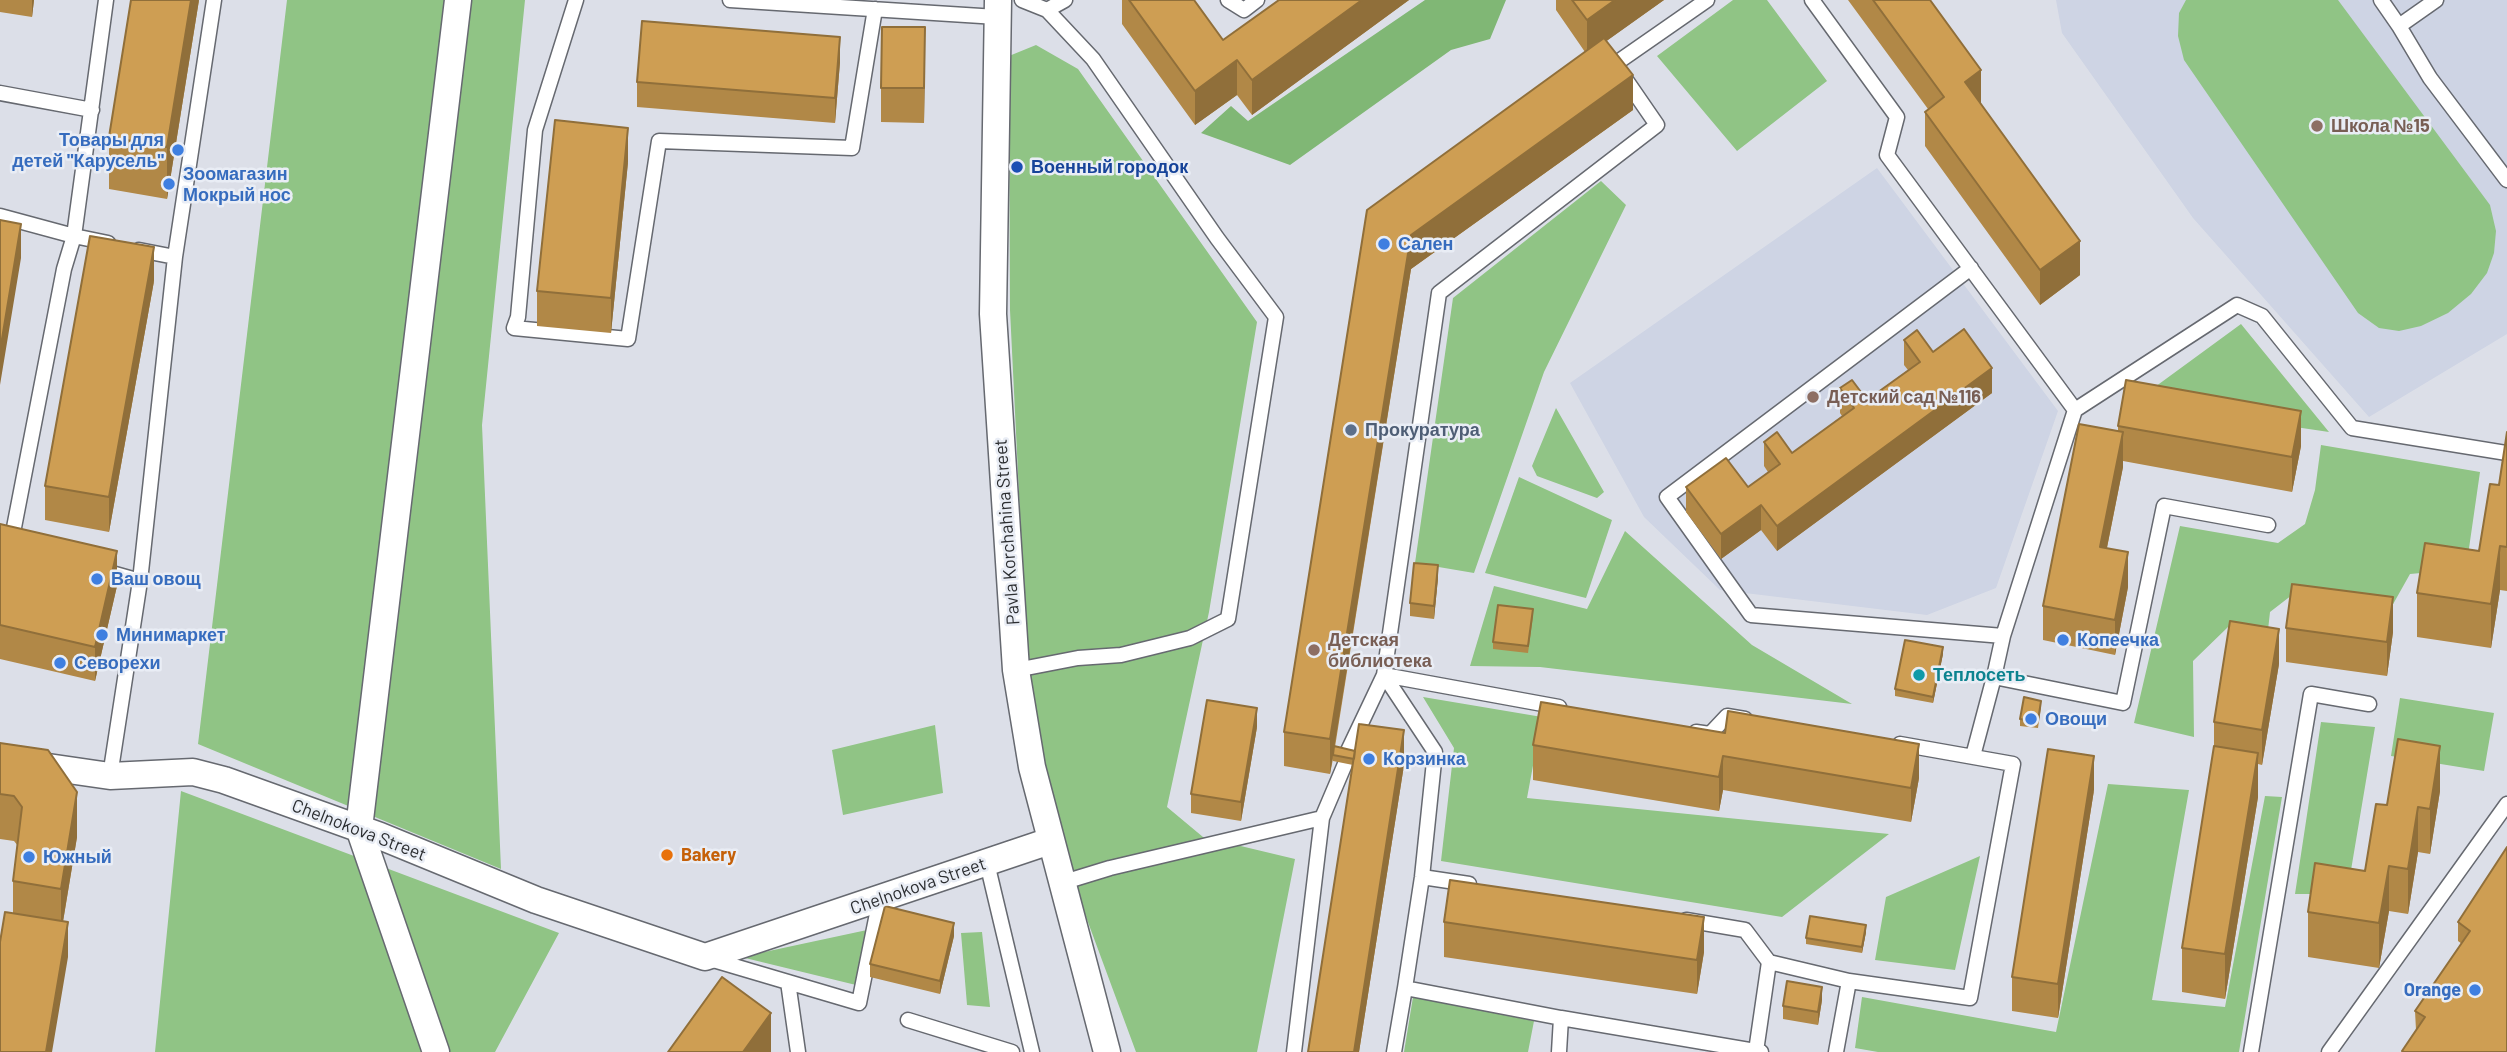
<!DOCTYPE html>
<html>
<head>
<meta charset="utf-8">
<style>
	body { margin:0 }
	canvas { display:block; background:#dcdfe8 }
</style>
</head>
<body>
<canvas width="2507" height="1052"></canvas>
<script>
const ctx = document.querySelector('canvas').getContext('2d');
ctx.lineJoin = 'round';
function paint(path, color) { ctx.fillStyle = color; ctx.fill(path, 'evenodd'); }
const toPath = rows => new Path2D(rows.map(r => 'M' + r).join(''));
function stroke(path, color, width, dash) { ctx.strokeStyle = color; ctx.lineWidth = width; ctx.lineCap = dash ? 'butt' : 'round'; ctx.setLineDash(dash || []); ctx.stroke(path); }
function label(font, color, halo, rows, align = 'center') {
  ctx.font = font + ' Barlow,sans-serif'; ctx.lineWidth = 5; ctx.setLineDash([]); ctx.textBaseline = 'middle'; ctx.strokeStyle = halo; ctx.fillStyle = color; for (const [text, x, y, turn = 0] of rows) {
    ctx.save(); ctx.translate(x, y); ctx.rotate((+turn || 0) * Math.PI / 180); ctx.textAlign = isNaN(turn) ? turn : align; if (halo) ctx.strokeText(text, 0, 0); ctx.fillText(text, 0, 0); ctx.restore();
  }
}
const built = toPath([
	[2056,0,2507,0,2507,334,2369,417,2193,218,2062,33],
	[1877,168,2058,411,1996,588,1927,615,1720,590,1644,517,1570,383]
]);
const green = toPath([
	[287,0,525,0,482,425,501,869,198,744],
	[1733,0,1767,0,1827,81,1737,151,1657,56],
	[2186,0,2338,0,2490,205,2496,231,2494,253,2487,273,2471,294,2448,313,2421,326,2399,331,2379,328,2358,313,2184,60,2178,36,2179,13],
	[1036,45,1078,69,1257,322,1209,612,1167,807,1203,837,1295,859,1257,1052,1136,1052,1065,860,1029,698,1010,310,1009,56],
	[1601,181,1626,205,1544,372,1474,573,1415,563,1453,298],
	[2241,324,2329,432,2133,403],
	[1556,408,1604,492,1597,498,1537,476,1532,466],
	[2321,445,2480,472,2466,569,2410,574,2392,606,2292,595,2270,612,2267,639,2228,627,2193,661,2194,737,2134,723,2180,526,2278,543,2305,524,2315,490],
	[1519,477,1612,520,1586,598,1485,573],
	[1625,531,1752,645,1852,704,1540,667,1470,666,1494,586,1587,609],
	[1423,697,1542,717,1527,798,1889,834,1782,917,1441,861,1454,748],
	[2400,698,2494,713,2484,771,2391,756],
	[2321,722,2375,727,2347,894,2295,894],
	[935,725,943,793,843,815,832,750],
	[2108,784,2189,790,2152,1000,2225,1007,2265,796,2282,797,2239,1052,1878,1052,1855,1048,1862,997,2056,1032],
	[181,791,559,933,495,1052,155,1052],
	[1980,856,1955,970,1875,960,1886,897],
	[867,930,856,985,741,957],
	[982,932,990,1007,967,1005,961,933],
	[1413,997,1534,1021,1528,1052,1404,1052]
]);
const forest = toPath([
	[1425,0,1506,0,1490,39,1451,50,1290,165,1201,133,1231,106,1248,121]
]);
const service = toPath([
	[106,0,74,236,108,243],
	[576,0,535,130,518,317,514,328,628,339,659,141,852,148,875,9],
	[730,0,997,17],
	[1228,0,1244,10,1257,0],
	[1812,0,1897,117,1887,155,2075,410],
	[2381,0,2399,26,2430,78,2507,180],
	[1047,10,1065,0],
	[2399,26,2436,0],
	[0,93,92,110],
	[0,216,74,236,64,269,11,543],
	[139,250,175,257],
	[1971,268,1667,497,1751,615,2003,636],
	[2268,525,2164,506,2123,703,1994,677,2003,636,2075,410,2237,305,2262,316,2352,428,2507,453],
	[101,570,140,581],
	[1016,670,1078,658,1121,655,1190,638,1228,619,1276,317,1217,238,1093,59,1047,10,1022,0],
	[1696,732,1710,734,1727,716,1745,719],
	[1346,755,1384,675,1559,707],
	[1973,756,1994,677],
	[110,776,140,581,175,257,214,0],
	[987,863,1032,1052],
	[1422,877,1469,884],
	[1061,883,1110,868,1322,818],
	[1686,920,1745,930,1769,962],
	[710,959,859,1003,880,899],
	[788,982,798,1052],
	[1561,1018,1761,1052],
	[908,1020,1012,1052],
	[1756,1051,1769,962,1849,981],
	[1294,1052,1322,818,1345,764],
	[1394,1052,1405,988],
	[1559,1052,1561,1018,1405,988,1422,877,1435,752,1384,675,1439,293,1657,125,1615,64,1707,0],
	[1836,1052,1849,981,1970,998,2013,764,1900,744],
	[2251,1052,2311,694,2369,704],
	[2329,1052,2507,804]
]);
const minor = toPath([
	[998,0,993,314,1016,670,1032,767,1107,1052],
	[0,760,110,776,193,772,224,780,380,836,536,900,705,957,1050,841],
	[436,1052,359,828,458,0]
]);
const wall = toPath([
	[0,0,34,0,32,17,0,12],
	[199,0,167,199,109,189,109,137],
	[1122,0,1194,0,1223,40,1279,0,1409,0,1252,115,1237,95,1195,125,1122,24],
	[1556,0,1664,0,1606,41,1633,110,1411,269,1335,747,1404,765,1359,1052,1308,1052,1353,765,1333,761,1333,759,1330,774,1284,766,1284,732,1367,210,1585,52,1556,10],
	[1848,0,1930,0,1981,104,2080,275,2040,305,1925,146,1925,112,1928,109],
	[840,62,835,123,637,107,637,82],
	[925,62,924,123,881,122,881,88],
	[628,162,611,333,537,326,537,291],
	[154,281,109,532,45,520,45,486],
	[1904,340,1933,352,1992,393,1777,551,1761,530,1721,559,1686,512,1686,487,1748,487,1768,472,1764,466,1764,442,1792,453,1842,416,1840,413,1840,388,1867,400,1908,370,1904,365],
	[2118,426,2301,446,2292,492,2123,461,2123,467,2107,548,2128,587,2115,655,2043,640,2043,606,2118,431],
	[2507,432,2507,591,2500,590,2491,648,2417,637,2417,593,2479,551,2499,485],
	[0,524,117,586,95,681,0,659],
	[1438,578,1434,619,1410,616,1410,603],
	[1533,616,1528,653,1493,649,1493,642],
	[2286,628,2393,632,2387,676,2286,662],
	[1943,654,1933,703,1895,696,1895,689],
	[2279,664,2262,765,2258,764,2258,797,2225,999,2182,992,2182,948,2214,748,2214,722],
	[1541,702,1919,778,1911,822,1723,790,1719,811,1533,780,1533,745],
	[2041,707,2038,728,2020,726,2020,719],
	[1257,727,1241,821,1191,813,1191,794],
	[0,743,77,837,63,922,68,957,13,913,13,881,18,846,14,841,0,839],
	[2094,790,2058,1018,2012,1011,2012,977],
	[2440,791,2430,854,2418,852,2408,914,2389,911,2379,968,2308,957,2308,912,2365,871,2387,805],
	[2507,847,2507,1052,2402,1052,2416,1030,2415,1011,2462,944,2458,941,2458,922],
	[1444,922,1704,952,1697,994,1444,957],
	[1866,932,1862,953,1806,944,1806,938],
	[954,936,940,994,870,977,870,964],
	[1822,1000,1818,1025,1783,1019,1783,1006]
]);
const shadedWall = toPath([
	[32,0,34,0,32,17],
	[191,0,199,0,167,199,167,147],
	[1362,0,1409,0,1252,115,1252,80],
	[1615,0,1664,0,1587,55,1587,20],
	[925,27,925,62,924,123,924,88],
	[840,37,840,62,835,123,835,98],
	[1237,60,1237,95,1195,125,1195,91],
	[1981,70,1981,104,1965,82],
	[1633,75,1633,110,1411,269,1330,774,1330,739,1411,235],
	[628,128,628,162,611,333,611,298],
	[21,224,21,258,0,385,0,351],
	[2080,241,2080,275,2040,305,2040,270],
	[154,247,154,281,109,532,109,497],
	[1992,368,1992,393,1777,551,1777,526],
	[2301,411,2301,446,2292,492,2292,457],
	[2123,432,2123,467,2100,582,2100,547],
	[1761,505,1761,530,1721,559,1721,534],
	[2500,546,2500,590,2491,648,2491,604],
	[117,551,117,586,95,681,95,647],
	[2128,552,2128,587,2115,655,2115,620],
	[1438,565,1438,578,1434,619,1434,606],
	[2393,597,2393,632,2387,676,2387,642],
	[2279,629,2279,664,2262,765,2262,730],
	[1943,647,1943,654,1933,703,1933,697],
	[1257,708,1257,727,1241,821,1241,802],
	[1404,730,1404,765,1359,1052,1354,1052],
	[1919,744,1919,778,1911,822,1911,788],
	[2440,746,2440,791,2430,854,2430,809],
	[2258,753,2258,797,2225,999,2225,954],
	[1723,756,1723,790,1719,811,1719,777],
	[2094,756,2094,790,2058,1018,2058,984],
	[77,792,77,837,61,933,61,889],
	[2418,807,2418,852,2408,914,2408,869],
	[2389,866,2389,911,2379,968,2379,923],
	[1704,917,1704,952,1697,994,1697,960],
	[68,922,68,957,52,1052,46,1052],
	[954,923,954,936,940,994,940,981],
	[1866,925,1866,932,1862,953,1862,947],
	[1822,987,1822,1000,1818,1025,1818,1012],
	[771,1013,771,1052,743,1052]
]);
const building = toPath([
	[131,0,191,0,167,147,109,137,131,0],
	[1129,0,1194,0,1223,40,1279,0,1362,0,1252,80,1237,60,1195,91,1129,0],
	[1572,0,1615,0,1587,20,1572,0],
	[1873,0,1930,0,1981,70,1965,82,2080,241,2040,270,1925,112,1944,97,1873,0],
	[642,21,840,37,835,98,637,82,642,21],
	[882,27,925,27,924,88,881,88,882,27],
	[1604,38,1633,75,1411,235,1330,739,1284,732,1367,210,1604,38],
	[555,120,628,128,611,298,537,291,555,120],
	[0,220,21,224,0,351,0,220],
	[90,236,154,247,109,497,45,486,90,236],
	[1964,329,1992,368,1777,526,1761,505,1721,534,1686,487,1726,458,1748,487,1780,464,1764,442,1777,432,1792,453,1854,408,1840,388,1852,380,1867,400,1920,362,1904,340,1917,330,1933,352,1964,329],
	[2126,380,2301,411,2292,457,2118,426,2126,380],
	[2079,424,2123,432,2100,547,2128,552,2115,620,2043,606,2079,424],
	[2507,432,2507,547,2500,546,2491,604,2417,593,2425,543,2479,551,2490,484,2499,485,2507,432],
	[0,524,117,551,95,647,0,625,0,524],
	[1414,563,1438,565,1434,606,1410,603,1414,563],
	[2292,584,2393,597,2387,642,2286,628,2292,584],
	[1498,605,1533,609,1528,646,1493,642,1498,605],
	[2230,621,2279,629,2262,730,2214,722,2230,621],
	[1905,640,1943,647,1933,697,1895,689,1905,640],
	[2024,697,2041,701,2038,721,2020,719,2024,697],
	[1207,700,1257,708,1241,802,1191,794,1207,700],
	[1541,702,1725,733,1728,711,1919,744,1911,788,1723,756,1719,777,1533,745,1541,702],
	[1359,724,1404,730,1354,1052,1308,1052,1359,724],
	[2398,739,2440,746,2430,809,2418,807,2408,869,2389,866,2379,923,2308,912,2315,863,2365,871,2376,804,2387,805,2398,739],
	[0,743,48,750,77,792,61,889,13,881,22,807,14,796,0,794,0,743],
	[1334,746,1355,751,1354,759,1333,755,1334,746],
	[2214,746,2258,753,2225,954,2182,948,2214,746],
	[2048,749,2094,756,2058,984,2012,977,2048,749],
	[2507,847,2507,1052,2404,1052,2402,1051,2425,1017,2415,1011,2470,931,2458,922,2507,847],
	[1450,880,1704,917,1697,960,1444,922,1450,880],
	[885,906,954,923,940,981,870,964,885,906],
	[5,912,68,922,46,1052,0,1052,0,942,5,912],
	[1810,916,1866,925,1862,947,1806,938,1810,916],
	[722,977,771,1013,743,1052,668,1052,722,977],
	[1787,981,1822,987,1818,1012,1783,1006,1787,981]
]);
const markers = [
	[2317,126,7,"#8d6e63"],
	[178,150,7,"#3f7fe0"],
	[1017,167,7,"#1a4fb4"],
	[169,184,7,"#3f7fe0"],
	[1384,244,7,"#3f7fe0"],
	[1813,397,7,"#8d6e63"],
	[1351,430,7,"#5c6f8a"],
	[97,579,7,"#3f7fe0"],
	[102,635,7,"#3f7fe0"],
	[2063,640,7,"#3f7fe0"],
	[1314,650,7,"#8d6e63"],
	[60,663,7,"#3f7fe0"],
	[1919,675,7,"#0f9aa8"],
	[2031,719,7,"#3f7fe0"],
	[1369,759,7,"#3f7fe0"],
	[667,855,7,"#e8710a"],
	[29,857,7,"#3f7fe0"],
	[2475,990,7,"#3f7fe0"]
];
const educationNames = [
	["Школа №15",2331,126],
	["Детский сад №116",1827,397],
	["Детская",1328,640],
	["библиотека",1328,661]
];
const shopNames = [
	["Товары для",164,140,"right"],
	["детей \"Карусель\"",164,161,"right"],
	["Зоомагазин",183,174],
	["Мокрый нос",183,195],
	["Сален",1398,244],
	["Ваш овощ",111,579],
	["Минимаркет",116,635],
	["Копеечка",2077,640],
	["Севорехи",74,663],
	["Овощи",2045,719],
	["Корзинка",1383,759],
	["Южный",43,857],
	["Orange",2461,990,"right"]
];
const transitNames = [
	["Военный городок",1031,167]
];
const serviceNames = [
	["Прокуратура",1365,430]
];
const streetNames = [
	["Pavla Korchahina Street",1007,532,-94],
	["Chelnokova Street",359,830,21],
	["Chelnokova Street",918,886,-19]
];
const cultureNames = [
	["Теплосеть",1933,675]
];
const foodNames = [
	["Bakery",681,855]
];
paint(built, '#ced4e4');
paint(green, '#90c485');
paint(forest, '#80b775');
stroke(service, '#666970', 17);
stroke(minor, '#666970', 29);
stroke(service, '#fff', 14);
stroke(minor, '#fff', 26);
paint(wall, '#b18847');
paint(shadedWall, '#906f3a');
paint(building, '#ce9e53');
stroke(building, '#906f3a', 2);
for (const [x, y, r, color] of markers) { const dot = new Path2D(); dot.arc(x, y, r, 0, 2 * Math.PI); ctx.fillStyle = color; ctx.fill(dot); stroke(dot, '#e9edf5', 2.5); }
label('bold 18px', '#785e54', '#e9edf5', educationNames, 'left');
label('bold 18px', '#366cbe', '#e9edf5', shopNames, 'left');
label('bold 18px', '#164399', '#e9edf5', transitNames, 'left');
label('bold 18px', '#4e5e75', '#e9edf5', serviceNames, 'left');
label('18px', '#2c2e31', '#e9edf5', streetNames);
label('bold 18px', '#0d838f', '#e9edf5', cultureNames, 'left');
label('bold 18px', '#c56008', '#e9edf5', foodNames, 'left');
</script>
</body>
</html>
